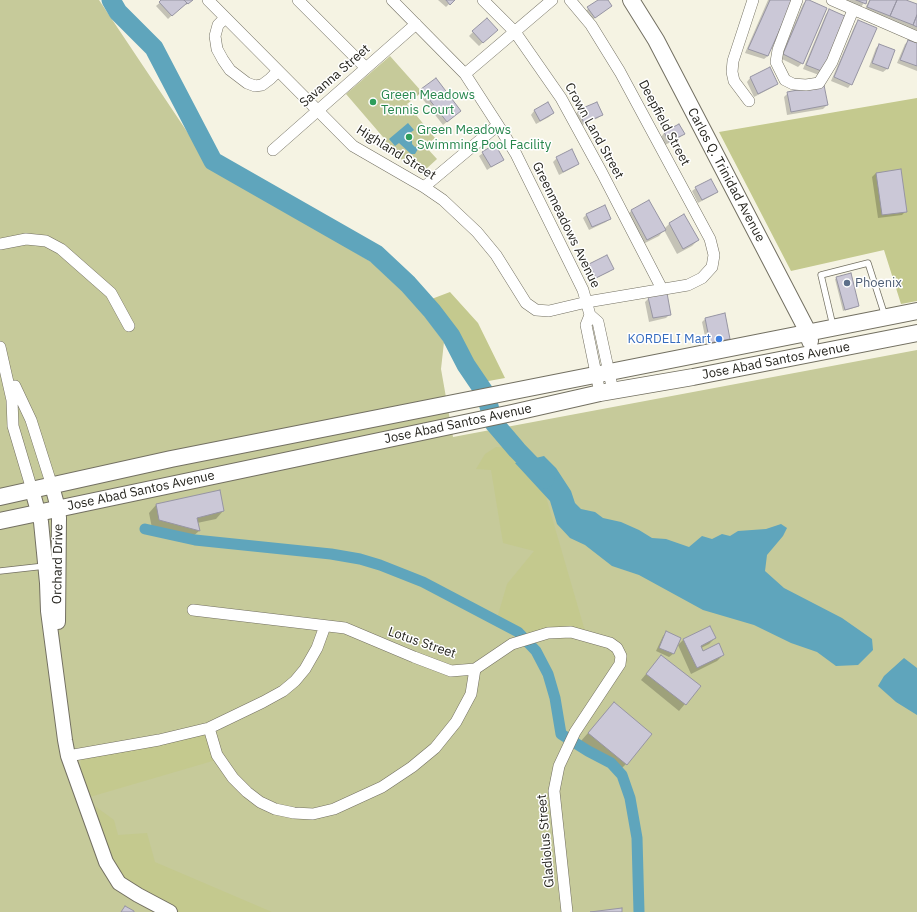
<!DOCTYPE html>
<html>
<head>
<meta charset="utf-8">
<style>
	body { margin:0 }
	canvas { display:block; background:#f5f3e3 }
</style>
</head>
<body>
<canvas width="917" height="912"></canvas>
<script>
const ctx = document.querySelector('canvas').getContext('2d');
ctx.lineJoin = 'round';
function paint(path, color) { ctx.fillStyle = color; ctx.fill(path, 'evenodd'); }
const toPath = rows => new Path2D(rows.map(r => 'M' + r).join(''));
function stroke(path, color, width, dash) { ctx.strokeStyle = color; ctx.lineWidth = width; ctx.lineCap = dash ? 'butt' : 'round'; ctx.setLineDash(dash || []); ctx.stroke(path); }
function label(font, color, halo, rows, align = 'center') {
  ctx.font = font + ' "IBM Plex Sans",sans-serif'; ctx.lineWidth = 3; ctx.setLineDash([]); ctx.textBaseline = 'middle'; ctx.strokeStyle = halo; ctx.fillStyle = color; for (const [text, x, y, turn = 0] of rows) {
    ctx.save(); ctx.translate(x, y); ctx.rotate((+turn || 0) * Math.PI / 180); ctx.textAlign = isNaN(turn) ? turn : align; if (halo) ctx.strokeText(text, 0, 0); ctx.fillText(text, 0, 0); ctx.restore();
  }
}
const green = toPath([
	[0,0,99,0,210,166,373,263,414,302,444,342,441,369,453,437,917,350,917,912,0,912],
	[390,56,422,92,407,104,435,138,425,146,437,159,425,170,394,156,383,137,346,94]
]);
const forest = toPath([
	[917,98,917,301,901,304,884,250,791,271,719,132],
	[450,292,478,323,505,378,483,382,429,300],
	[496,447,511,448,546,497,585,631,529,634,498,615,507,584,534,551,503,543,491,470,476,469,485,454],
	[206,735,216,760,83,799,80,755],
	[88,801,114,820,118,835,147,833,155,862,272,912,177,912,138,895,120,878]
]);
const water = toPath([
	[408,123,414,130,410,133,414,138,412,139,412,144,415,147,418,146,418,149,415,154,411,154,399,143,395,146,389,139],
	[544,456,556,468,571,491,575,503,581,509,595,512,603,518,621,522,639,530,652,538,666,539,689,547,702,536,712,539,722,534,730,536,738,531,766,529,781,524,787,528,783,536,767,555,765,571,784,588,842,618,872,639,873,650,858,665,836,666,817,652,791,643,754,625,703,610,639,575,612,566,585,545,570,538,557,524,550,501,515,463],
	[904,658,917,668,917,715,896,702,878,686,884,676]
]);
const shadow = toPath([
	[163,0,192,0,186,5,185,3,168,19,156,6],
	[438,0,453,0,446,7],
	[600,0,607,0,607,9,591,21,584,12],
	[768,0,792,0,768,56,764,59,745,53],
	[807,0,802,63,798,67,780,58,803,4],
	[844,0,866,0,861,7],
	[869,0,903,0,917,6,917,32,864,11],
	[830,10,846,17,819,75,803,69,826,14],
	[859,21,851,84,848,88,831,81,855,25],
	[473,32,493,33,479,46,469,36],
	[909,41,917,44,917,71,897,63,905,44],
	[879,45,894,50,887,69,883,72,869,67,876,48],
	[769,69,777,83,773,87,754,97,747,82,750,78],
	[422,90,460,111,443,125,418,93],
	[788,93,827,105,823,109,787,115,784,97],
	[596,103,602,114,598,118,580,126,575,115,578,111],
	[548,104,553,113,549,117,536,124,531,115,534,111],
	[679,125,684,133,680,137,665,145,661,137,664,133],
	[572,151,578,163,574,167,559,175,553,162,557,158],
	[483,153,502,160,487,170,479,156],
	[900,170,906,211,902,215,878,218,872,177,876,173],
	[696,188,716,192,713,195,698,203,692,191],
	[632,210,664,229,669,224,684,215,698,240,692,246,677,254,664,230,659,236,641,245,626,216],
	[587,214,609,219,606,222,589,230,583,218],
	[589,264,612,268,609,272,592,280,586,268],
	[837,278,858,306,857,307,843,311,835,279],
	[649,298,670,314,666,318,649,322,645,302],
	[705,319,729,338,726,342,707,346,702,322],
	[156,505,223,511,216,519,197,523,199,531,191,538,152,528,149,513],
	[667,632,673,654,669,657,656,651,663,636],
	[715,638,709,644,701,648,703,652,723,655,717,661,691,674,678,645,683,640],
	[661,656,700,686,679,711,641,680],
	[614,703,626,764,618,772,581,741]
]);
const canal = toPath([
	[145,529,195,540,331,554,360,559,380,565,423,582,518,632,536,651,548,674,555,698,561,734,588,751,611,763,622,775,630,798,637,838,639,912]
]);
const river = toPath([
	[111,0,118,12,154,48,213,161,376,254,408,284,432,311,451,336,466,365,485,393,494,423,517,450,545,479]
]);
const building = toPath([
	[161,0,184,0,187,3,172,16,159,2,161,0],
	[184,0,193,0,188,4,184,0],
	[446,0,455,0,450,5,446,0],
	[598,0,608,0,612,6,595,18,587,7,598,0],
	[770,0,793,0,768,56,748,49,770,0],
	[806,0,809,0,827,8,803,64,783,54,806,0],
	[856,0,867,0,866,4,856,0],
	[870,0,897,0,890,16,867,7,870,0],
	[897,0,906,0,917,4,917,15,913,25,890,16,897,0],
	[829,9,847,17,824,72,806,65,829,9],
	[917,15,917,27,913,25,917,15],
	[487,18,498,30,483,43,472,31,487,18],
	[858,20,877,28,852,85,834,77,858,20],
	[908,40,917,43,917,66,900,60,908,40],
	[879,44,895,50,888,69,872,63,879,44],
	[770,67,778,84,758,94,750,77,770,67],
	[436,78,461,111,447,122,421,89,436,78],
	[824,85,828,105,791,112,787,92,824,85],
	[548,102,554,113,540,121,534,110,548,102],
	[597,102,603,115,584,123,578,110,597,102],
	[679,124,685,134,669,142,664,132,679,124],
	[495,144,504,160,491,167,482,152,495,144],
	[572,149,579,164,563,172,556,157,572,149],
	[901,169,907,212,882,215,876,173,901,169],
	[711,179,718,192,702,200,695,187,711,179],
	[649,200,666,230,647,240,631,210,649,200],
	[605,205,611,219,592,227,586,214,605,205],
	[684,214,699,240,683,249,669,223,684,214],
	[607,255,614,269,596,278,589,264,607,255],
	[851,273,859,306,845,310,836,277,851,273],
	[667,293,671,315,653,318,648,297,667,293],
	[725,313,730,339,710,343,705,318,725,313],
	[220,490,224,511,197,518,200,531,159,520,156,504,220,490],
	[710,626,716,638,701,646,703,651,719,643,724,655,697,668,683,639,710,626],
	[666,631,681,638,674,654,659,648,666,631],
	[661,655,701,686,686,705,646,674,661,655],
	[614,702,652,734,627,765,588,733,614,702],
	[125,906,134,911,134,912,121,912,125,906],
	[622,908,622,912,590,912,622,908]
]);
const service = toPath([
	[833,326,821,275,868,263,885,316],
	[0,571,45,566]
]);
const minor = toPath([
	[208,0,353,146,424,187,443,200,477,232,496,255,526,303,536,310,549,311,587,302,688,285,702,278,712,267,714,255,710,239,620,72,591,25,570,0],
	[298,0,366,68],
	[392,0,465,74,498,125,516,154,583,290,590,315,586,325,600,393],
	[483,0,515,32,561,98,602,173,662,289],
	[797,0,778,50,776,62,785,80,793,84,806,85,819,83,832,62,853,10],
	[832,0,917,37],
	[225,18,218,25,215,36,217,49,223,60,230,70,247,83,255,86,262,85,270,79,278,71],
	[465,74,552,0],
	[749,101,734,81,732,72,733,61,753,0],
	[273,150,416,24],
	[424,187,498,125],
	[0,244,26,239,46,241,61,249,111,293,129,326],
	[590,315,598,322,613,391],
	[0,347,12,400,13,426,32,490],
	[15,386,31,420,52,486],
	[193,610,345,628,414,657,451,671,475,669,512,644,548,633,571,632,610,643,617,648,621,656,620,664,575,732,559,766,554,791,567,912],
	[209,728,217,755,233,778,247,792,260,802,275,809,294,813,313,814,334,809,382,787,412,767,435,748,456,722,471,694,475,669],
	[68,756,159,740,209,728,263,702,283,691,295,681,305,669,317,648,325,626]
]);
const tertiary = toPath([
	[52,486,58,508,59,518,58,622],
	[32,490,41,522,47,583,48,611,65,740,68,756,106,862,119,883,138,895,170,912]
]);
const secondary = toPath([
	[631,0,656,40,808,332,810,341],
	[0,497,171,459,917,311],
	[0,521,512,413,600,393,693,377,917,333]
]);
const markers = [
	[373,102,4,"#2e9e5b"],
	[409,137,4,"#2e9e5b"],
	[847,283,4,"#5c6f8a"],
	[719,339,4,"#3f7fe0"]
];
const streetNames = [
	["Savanna Street",335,76,-41],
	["Deepfield Street",664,123,62],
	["Crown Land Street",594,131,61],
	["Highland Street",396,153,32],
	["Carlos Q. Trinidad Avenue",726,175,62],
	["Greenmeadows Avenue",566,225,64],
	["Jose Abad Santos Avenue",776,361,-11],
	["Jose Abad Santos Avenue",458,424,-12],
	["Jose Abad Santos Avenue",141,491,-12],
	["Orchard Drive",58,564,-89],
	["Lotus Street",422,643,19],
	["Gladiolus Street",546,841,-95]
];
const leisureNames = [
	["Green Meadows",381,95],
	["Tennis Court",381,110],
	["Green Meadows",417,130],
	["Swimming Pool Facility",417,145]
];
const serviceNames = [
	["Phoenix",855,283]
];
const shopNames = [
	["KORDELI Mart",711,339]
];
paint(green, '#c6ca9a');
paint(forest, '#c4c98e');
paint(water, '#5fa5bc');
paint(shadow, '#0003');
stroke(canal, '#5fa5bc', 11);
stroke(river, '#5fa5bc', 19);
paint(building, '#cbc8d7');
stroke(building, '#9795a3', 1);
stroke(service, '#737062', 7);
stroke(minor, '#737062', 12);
stroke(tertiary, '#737062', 16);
stroke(secondary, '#737062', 18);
stroke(service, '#fff', 5.5);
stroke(minor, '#fff', 11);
stroke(tertiary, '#fff', 14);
stroke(secondary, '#fff', 16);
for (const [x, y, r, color] of markers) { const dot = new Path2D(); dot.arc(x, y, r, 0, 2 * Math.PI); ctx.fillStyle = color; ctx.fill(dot); stroke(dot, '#fff', 1.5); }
label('13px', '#26251f', '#fff', streetNames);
label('13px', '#27864d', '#fff', leisureNames, 'left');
label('13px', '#4e5e75', '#fff', serviceNames, 'left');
label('13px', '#366cbe', '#fff', shopNames, 'right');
</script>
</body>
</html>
